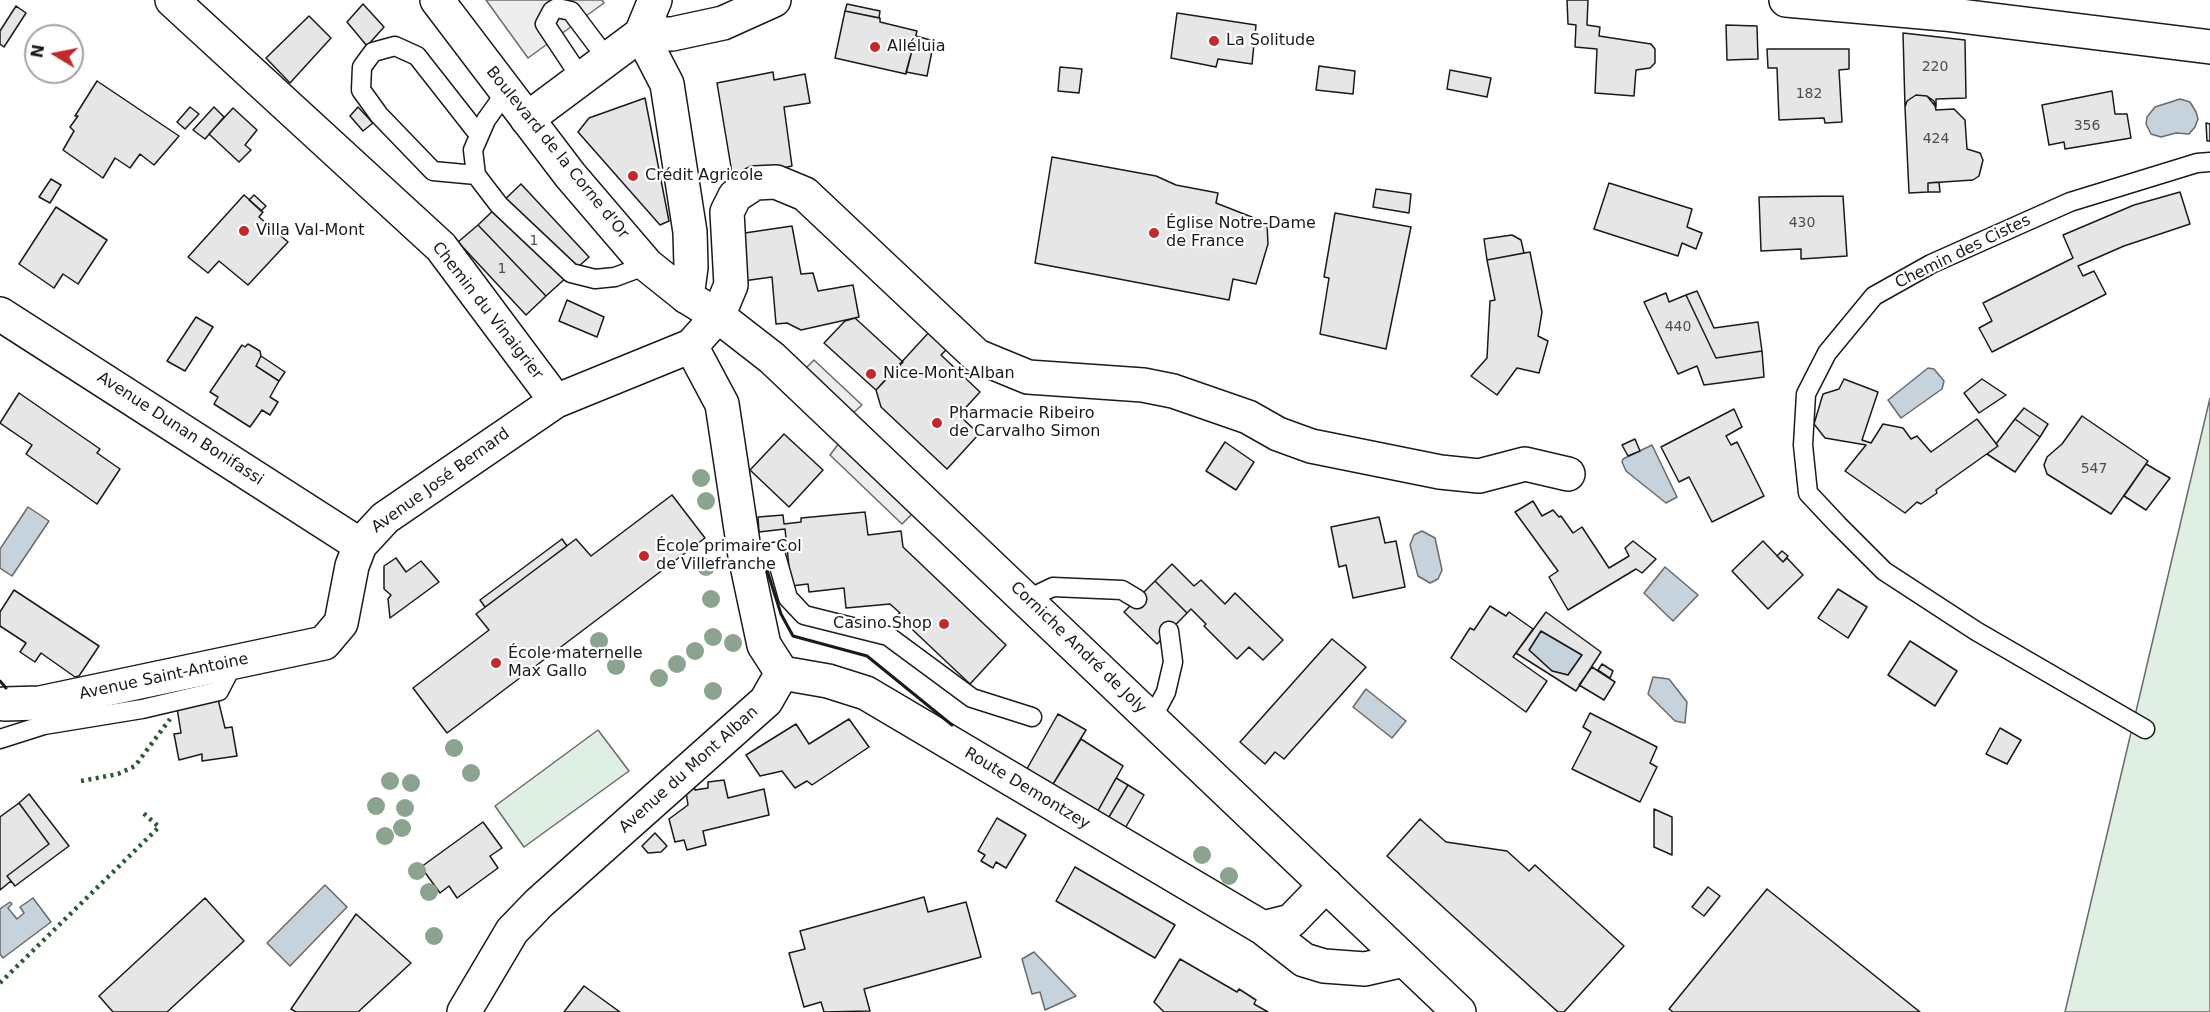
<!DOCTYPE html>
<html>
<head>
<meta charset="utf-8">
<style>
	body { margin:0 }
	#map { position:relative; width:2210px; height:1012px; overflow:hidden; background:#fff; font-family:"DejaVu Sans",sans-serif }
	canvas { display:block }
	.north { position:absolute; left:24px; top:24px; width:60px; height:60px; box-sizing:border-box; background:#fff; border:2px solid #a3a3a3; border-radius:50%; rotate:280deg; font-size:16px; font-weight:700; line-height:24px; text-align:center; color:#1a1a1a }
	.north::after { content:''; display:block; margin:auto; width:21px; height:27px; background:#c62828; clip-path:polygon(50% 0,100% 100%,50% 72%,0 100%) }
</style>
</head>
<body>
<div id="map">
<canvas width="2210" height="1012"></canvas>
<div class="north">N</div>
</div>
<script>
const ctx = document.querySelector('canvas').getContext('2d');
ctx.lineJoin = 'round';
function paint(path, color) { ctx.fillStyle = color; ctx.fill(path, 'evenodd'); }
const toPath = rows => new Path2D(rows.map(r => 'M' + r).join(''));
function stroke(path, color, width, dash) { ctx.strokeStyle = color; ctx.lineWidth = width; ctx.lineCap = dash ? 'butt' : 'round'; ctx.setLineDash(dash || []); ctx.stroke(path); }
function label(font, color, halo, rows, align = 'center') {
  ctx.font = font + ' "DejaVu Sans",sans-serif'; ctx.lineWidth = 4.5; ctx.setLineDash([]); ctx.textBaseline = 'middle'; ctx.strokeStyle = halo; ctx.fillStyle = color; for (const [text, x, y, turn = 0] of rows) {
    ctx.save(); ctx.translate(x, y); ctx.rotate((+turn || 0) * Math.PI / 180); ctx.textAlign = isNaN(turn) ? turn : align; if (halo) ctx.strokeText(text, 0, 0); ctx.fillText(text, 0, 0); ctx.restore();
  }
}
const green = toPath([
	[2210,398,2210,1012,2065,1012,2210,398],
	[598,730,629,771,524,847,495,806,598,730]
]);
const parking = toPath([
	[486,0,602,0,604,3,528,58,486,0],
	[814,360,862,405,852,414,805,369,814,360],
	[839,443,913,513,902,524,830,455,839,443]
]);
const water = toPath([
	[2180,99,2190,102,2196,112,2198,119,2195,127,2189,134,2176,133,2161,137,2151,134,2146,124,2147,117,2155,107,2180,99],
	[1928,368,1934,369,1944,381,1942,389,1901,418,1888,400,1928,368],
	[1652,445,1677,497,1666,503,1626,471,1622,462,1623,459,1652,445],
	[28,507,49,521,12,576,0,568,0,549,28,507],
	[1422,531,1435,538,1442,570,1438,579,1430,583,1418,576,1410,545,1414,535,1422,531],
	[1665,567,1698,595,1673,621,1644,593,1665,567],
	[1541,631,1582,655,1568,675,1552,671,1529,650,1541,631],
	[1653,677,1669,679,1687,702,1685,723,1675,721,1648,694,1653,677],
	[1366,689,1406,721,1392,738,1353,707,1366,689],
	[325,885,347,907,290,966,267,943,325,885],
	[33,898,51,922,3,958,0,954,0,909,10,902,12,904,8,908,17,919,24,913,20,907,33,898],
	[1034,952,1076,996,1045,1010,1040,992,1032,994,1022,959,1034,952]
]);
const building = toPath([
	[1567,0,1588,0,1587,25,1600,27,1599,36,1651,44,1655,49,1655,63,1650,68,1636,70,1634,96,1595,93,1597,49,1575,47,1576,25,1568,24,1567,0],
	[363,4,384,27,367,46,347,22,363,4],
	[847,4,880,11,879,18,845,11,847,4],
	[16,6,26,13,4,47,0,44,0,31,16,6],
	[845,11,880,18,880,22,917,31,906,74,835,58,845,11],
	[1177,13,1256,25,1252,64,1218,59,1216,67,1171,58,1177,13],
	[309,16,331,38,290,83,266,58,309,16],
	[1726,25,1757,26,1758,59,1727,60,1726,25],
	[1903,33,1965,40,1966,98,1936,99,1936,107,1927,96,1916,95,1907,101,1905,107,1903,33],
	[916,36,934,41,927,76,906,72,916,36],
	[1767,49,1849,49,1849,69,1839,70,1842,122,1825,123,1824,118,1779,120,1777,68,1768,68,1767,49],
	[1319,66,1355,71,1353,94,1316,90,1319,66],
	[1060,67,1082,69,1079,93,1058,91,1060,67],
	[1450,70,1491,78,1487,97,1447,89,1450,70],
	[773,72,774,80,805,74,810,103,784,107,792,166,733,179,717,83,773,72],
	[97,81,179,136,154,165,140,154,130,168,115,158,103,178,63,150,74,131,70,127,78,116,75,116,97,81],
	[2112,91,2115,114,2127,114,2131,138,2065,149,2064,142,2049,145,2042,105,2112,91],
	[1916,95,1927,96,1934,101,1936,110,1954,109,1965,120,1967,149,1980,153,1983,160,1979,176,1973,180,1928,183,1928,192,1909,193,1905,107,1907,101,1916,95],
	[645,98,669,221,660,225,578,132,589,118,645,98],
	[190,107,199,114,185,129,177,122,190,107],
	[214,107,224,117,205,139,193,130,214,107],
	[358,107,373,123,363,131,350,116,358,107],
	[233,108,257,130,245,145,251,150,239,162,209,134,233,108],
	[2206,123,2210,124,2210,141,2207,141,2206,123],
	[1052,157,1156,176,1176,185,1218,193,1216,203,1267,223,1268,244,1256,284,1233,279,1229,300,1035,263,1052,157],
	[51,179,61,185,50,203,39,197,51,179],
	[1939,182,1940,192,1928,192,1928,183,1939,182],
	[1609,183,1692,209,1687,227,1702,233,1696,249,1682,243,1678,256,1594,229,1609,183],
	[521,184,589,257,546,296,478,225,521,184],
	[1376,189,1411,194,1409,213,1373,207,1376,189],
	[2180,192,2190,224,2124,246,2078,266,2083,276,2094,271,2106,294,1992,352,1979,328,1992,321,1983,303,2073,258,2063,235,2134,205,2180,192],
	[244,195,263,212,259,217,288,242,248,285,219,261,208,273,188,257,244,195],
	[254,195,266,206,261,211,249,200,254,195],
	[1843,196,1847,256,1801,259,1801,249,1761,251,1759,197,1843,196],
	[56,207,107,240,78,284,63,274,54,288,19,264,56,207],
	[1335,213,1411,227,1386,349,1320,334,1329,278,1324,277,1335,213],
	[478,225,546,296,526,315,458,242,478,225],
	[792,226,801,274,813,273,818,291,853,285,859,317,801,330,787,323,776,324,772,277,743,281,738,234,792,226],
	[1512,235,1521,240,1524,253,1487,260,1484,239,1512,235],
	[1530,252,1542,312,1538,336,1548,341,1539,373,1517,368,1497,395,1471,376,1487,358,1490,301,1495,300,1487,260,1530,252],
	[1697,291,1714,328,1758,322,1762,351,1716,358,1686,295,1697,291],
	[1666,293,1669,302,1686,295,1716,358,1762,351,1764,377,1704,385,1697,366,1678,374,1644,302,1666,293],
	[567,300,604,317,597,337,559,321,567,300],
	[196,317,213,327,185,371,167,361,196,317],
	[855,318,903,362,876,390,824,343,845,321,855,318],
	[931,330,949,347,941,355,980,392,959,415,979,434,947,469,881,407,876,390,931,330],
	[248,344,260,351,261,356,256,366,279,381,270,397,278,402,270,415,262,410,250,427,214,404,218,397,210,392,242,345,245,347,248,344],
	[261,356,285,372,279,381,256,366,261,356],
	[1844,379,1878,392,1862,440,1871,443,1883,424,1903,428,1911,439,1917,436,1931,452,1977,419,1998,446,1936,490,1937,493,1921,504,1917,502,1905,513,1845,471,1866,445,1825,438,1814,424,1823,394,1839,389,1844,379],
	[1982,379,2006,395,1979,413,1964,393,1982,379],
	[19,393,100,449,97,453,120,469,97,504,26,454,32,445,0,423,19,393],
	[2024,408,2048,424,2040,437,2015,419,2024,408],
	[1734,409,1742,427,1726,436,1731,445,1737,442,1764,496,1712,522,1689,477,1679,482,1661,447,1734,409],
	[2082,416,2148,461,2111,514,2047,474,2044,465,2047,457,2062,444,2082,416],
	[2015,419,2040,437,2015,472,1987,454,1998,446,1996,444,2015,419],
	[784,434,823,470,789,507,750,470,784,434],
	[1635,439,1640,451,1628,456,1622,445,1635,439],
	[1225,442,1254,462,1236,490,1206,471,1225,442],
	[2146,464,2170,478,2146,510,2124,496,2146,464],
	[672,495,705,538,447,733,413,688,489,630,476,614,576,539,591,556,672,495],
	[1533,501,1542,516,1553,510,1559,517,1561,516,1573,533,1582,527,1609,568,1629,556,1625,548,1633,541,1656,559,1642,573,1636,569,1568,610,1549,577,1558,571,1515,512,1533,501],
	[865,512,868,535,901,531,903,547,1006,645,970,684,897,615,900,613,890,604,846,608,844,588,809,592,808,584,791,586,785,529,759,532,758,517,783,515,784,524,801,522,801,518,865,512],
	[1379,517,1385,543,1396,541,1405,587,1353,598,1346,565,1339,567,1331,527,1379,517],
	[562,539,567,546,485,607,480,600,562,539],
	[1763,541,1783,562,1787,558,1803,575,1768,609,1732,571,1763,541],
	[1782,551,1788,556,1783,562,1777,556,1782,551],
	[396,558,406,572,421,561,439,582,390,618,388,599,391,595,384,589,384,566,396,558],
	[1172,564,1194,586,1201,580,1225,604,1235,593,1283,640,1263,660,1249,647,1237,659,1204,626,1206,624,1191,609,1187,613,1155,581,1172,564],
	[1155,581,1187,613,1157,644,1124,612,1155,581],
	[1838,589,1867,607,1848,638,1818,618,1838,589],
	[14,590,99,646,79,676,75,677,41,653,35,662,20,652,26,643,0,626,0,612,14,590],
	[1490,606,1506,616,1509,612,1533,629,1513,657,1547,681,1526,712,1451,658,1470,628,1474,630,1490,606],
	[1546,612,1601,652,1576,691,1516,653,1546,612],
	[1541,631,1582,655,1568,675,1552,671,1529,650,1541,631],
	[1332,639,1366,667,1284,759,1275,752,1265,764,1240,742,1332,639],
	[1910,641,1957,671,1935,706,1888,675,1910,641],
	[1602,664,1613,671,1610,678,1598,670,1602,664],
	[1592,667,1615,682,1604,700,1579,685,1592,667],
	[218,699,225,728,232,727,237,756,202,761,202,754,179,760,174,734,181,733,177,708,218,699],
	[1590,713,1657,747,1650,763,1657,767,1640,802,1572,769,1591,732,1583,727,1590,713],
	[1058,714,1086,730,1050,789,1024,774,1058,714],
	[849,719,869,747,812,785,807,781,795,788,782,771,760,776,746,755,796,724,809,744,849,719],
	[2000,728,2021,740,2007,764,1986,754,2000,728],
	[1081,739,1123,766,1095,816,1050,789,1081,739],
	[1116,778,1128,785,1106,822,1095,816,1116,778],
	[724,780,728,798,764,789,769,815,703,831,706,845,687,850,684,840,675,842,669,819,688,805,686,792,694,787,695,790,708,788,708,782,724,780],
	[1128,785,1144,795,1123,832,1106,822,1128,785],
	[29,794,69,846,15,886,7,876,49,844,19,803,29,794],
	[19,803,49,844,7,876,11,881,0,890,0,817,19,803],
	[1654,809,1672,817,1672,855,1654,847,1654,809],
	[997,818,1026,835,1006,868,996,862,993,868,981,861,985,855,978,851,997,818],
	[1420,819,1446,842,1507,851,1529,871,1535,865,1624,946,1564,1012,1558,1012,1387,856,1420,819],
	[483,822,502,848,490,856,498,868,457,898,449,886,440,893,421,867,483,822],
	[655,833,667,846,661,852,648,853,642,846,655,833],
	[1075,867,1175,925,1155,958,1056,901,1075,867],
	[1708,887,1720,896,1704,916,1692,907,1708,887],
	[1767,889,1920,1012,1673,1012,1669,1009,1767,889],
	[924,897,928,912,966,902,981,957,864,989,870,1011,824,1012,821,1002,804,1007,789,953,805,949,800,931,924,897],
	[205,898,244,941,167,1012,113,1012,99,996,205,898],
	[356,914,411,963,358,1012,296,1012,291,1009,356,914],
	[1180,959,1237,992,1239,989,1256,1000,1254,1004,1268,1012,1164,1012,1154,1002,1180,959],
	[584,986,620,1012,564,1012,584,986]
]);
const lane = toPath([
	[581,78,545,24,552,11,557,8,571,11,608,60],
	[506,92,486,120,473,150,476,175,499,205,571,273,595,279,615,277,647,265],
	[476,175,433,171,379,115,361,90,362,67,373,52,395,46,417,56,479,135],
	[745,556,775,552,788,598,804,615,888,636,972,698,1032,717],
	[1028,599,1053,587,1122,590,1137,599],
	[1151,720,1166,692,1173,662,1169,631],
	[2145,729,1976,631,1884,571,1838,525,1808,493,1803,445,1806,394,1827,353,1874,296,1931,264,2070,202,2197,163,2210,162],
	[0,739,44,725,142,709,219,691,233,664]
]);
const street = toPath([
	[172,0,441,247,556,401],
	[1786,0,1944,14,2210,47],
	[641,34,667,84,690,232,691,267,687,297],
	[641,34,672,34,723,23,774,0],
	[527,119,641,34,655,0],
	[0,314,360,545],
	[691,346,722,404,745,556,764,645,782,673],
	[782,673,828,681,866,693,1263,928,1304,960,1324,966,1365,969,1404,960],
	[4,704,40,703,324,643,341,623,352,566,360,545,385,518,556,401,691,346,718,316,731,285,727,212,735,196,755,183,776,182,805,194,977,356,1028,377,1143,385,1173,391,1248,417,1278,434,1311,446,1440,472,1479,476,1525,464,1568,474],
	[1263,928,1291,921,1326,885],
	[464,1012,512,931,539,903,766,701,782,673]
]);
const primary = toPath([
	[437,0,570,175,647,265,687,297,718,316,772,358,1459,1012]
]);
const hedge = toPath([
	[81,781,118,774,135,766,170,719],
	[0,983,159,827,141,811]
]);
const wall = toPath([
	[766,567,781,614,793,636,867,656,952,725],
	[0,681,6,688]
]);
const trees = [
	[701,478],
	[706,501],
	[706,567],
	[711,599],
	[713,637],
	[599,641],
	[733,643],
	[695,651],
	[677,664],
	[616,666],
	[659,678],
	[713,691],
	[454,748],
	[471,773],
	[390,781],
	[411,783],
	[376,806],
	[405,808],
	[402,828],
	[385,836],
	[1202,855],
	[417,871],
	[1229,876],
	[429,892],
	[434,936]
];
const markers = [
	[1214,41,6,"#c62828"],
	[875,47,6,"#c62828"],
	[633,176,6,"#c62828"],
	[244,231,6,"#c62828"],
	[1154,233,6,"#c62828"],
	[871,374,6,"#c62828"],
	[937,423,6,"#c62828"],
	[644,556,6,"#c62828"],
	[944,624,6,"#c62828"],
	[496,663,6,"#c62828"]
];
const numberNames = [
	["220",1935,67],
	["182",1809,94],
	["356",2087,126],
	["424",1936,139],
	["430",1802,223],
	["1",534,241],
	["1",502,269],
	["440",1678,327],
	["547",2094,469]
];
const poiNames = [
	["La Solitude",1226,41],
	["Alléluia",887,47],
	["Crédit Agricole",645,176],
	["Église Notre-Dame",1166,224],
	["de France",1166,242],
	["Villa Val-Mont",256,231],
	["Nice-Mont-Alban",883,374],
	["Pharmacie Ribeiro",949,414],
	["de Carvalho Simon",949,432],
	["École primaire Col",656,547],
	["de Villefranche",656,565],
	["Casino Shop",932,624,"right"],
	["École maternelle",508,654],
	["Max Gallo",508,672]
];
const streetNames = [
	["Boulevard de la Corne d'Or",557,153,51],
	["Chemin des Cistes",1963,252,-26],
	["Chemin du Vinaigrier",487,311,52],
	["Avenue Dunan Bonifassi",180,429,33],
	["Avenue José Bernard",441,481,-36],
	["Corniche André de Joly",1078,648,44],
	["Avenue Saint-Antoine",164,677,-12],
	["Avenue du Mont Alban",689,770,-42],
	["Route Demontzey",1027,789,31]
];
paint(green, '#e0efe3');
stroke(green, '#6a6a6a', 1.5);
paint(parking, '#ededed');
stroke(parking, '#6a6a6a', 1.5);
paint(water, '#c6d2dc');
stroke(water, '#6a6a6a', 1.5);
paint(building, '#e6e6e6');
stroke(building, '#1a1a1a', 1.5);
stroke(lane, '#1a1a1a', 21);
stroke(street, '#1a1a1a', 36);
stroke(primary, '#1a1a1a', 36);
stroke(lane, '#fff', 18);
stroke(street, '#fff', 33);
stroke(primary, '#fff', 33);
stroke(hedge, '#2b5a34', 4.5, [3, 4.5]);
stroke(wall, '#1a1a1a', 3);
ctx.fillStyle = '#8aa48f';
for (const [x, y] of trees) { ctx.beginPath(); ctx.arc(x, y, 9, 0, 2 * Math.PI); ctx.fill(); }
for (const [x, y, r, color] of markers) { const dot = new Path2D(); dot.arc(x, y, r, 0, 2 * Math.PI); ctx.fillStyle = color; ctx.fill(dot); stroke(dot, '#fff', 2); }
label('14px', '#4d4d4d', null, numberNames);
label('16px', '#1a1a1a', '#fff', poiNames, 'left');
label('16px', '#1a1a1a', '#fff', streetNames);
</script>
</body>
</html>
